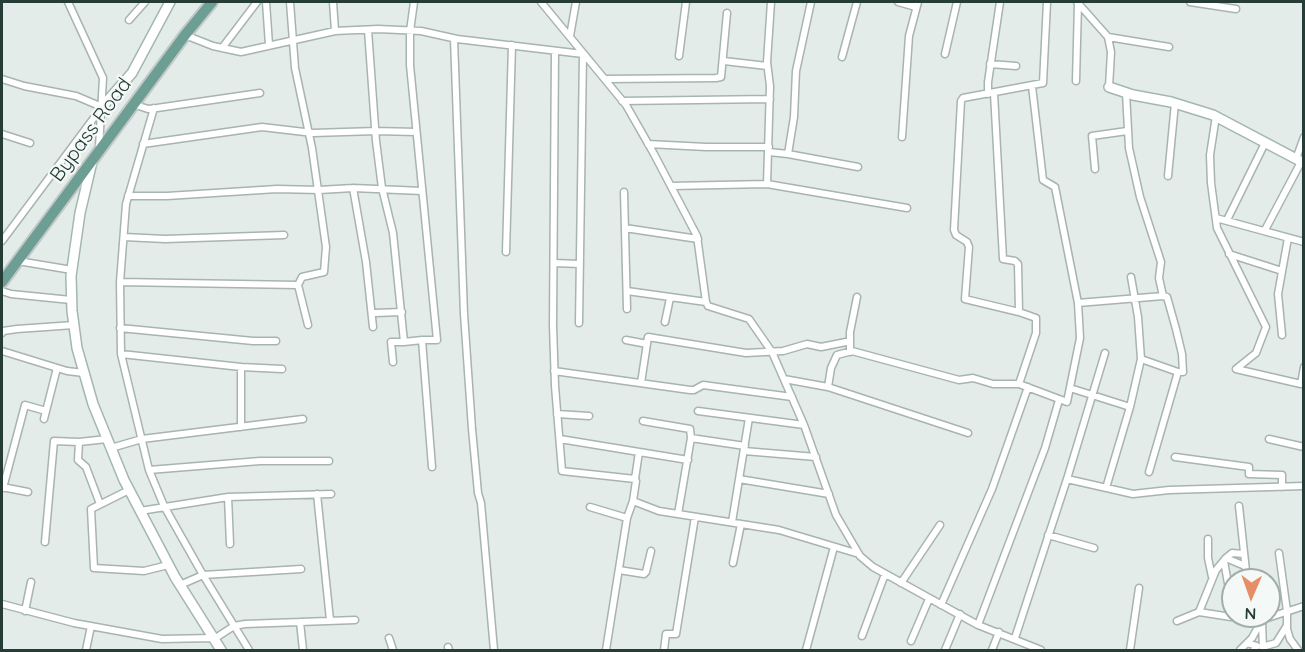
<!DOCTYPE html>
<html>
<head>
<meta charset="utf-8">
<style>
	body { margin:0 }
	#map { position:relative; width:1305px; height:652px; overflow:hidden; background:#e4ece9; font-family:Quicksand,sans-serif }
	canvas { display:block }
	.frame { position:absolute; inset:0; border:3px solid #253c37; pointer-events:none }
	.north { position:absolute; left:1221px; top:568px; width:60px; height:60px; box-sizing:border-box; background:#f4f9f7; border:2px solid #a1adaa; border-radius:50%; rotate:182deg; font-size:16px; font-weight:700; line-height:24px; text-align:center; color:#253c37 }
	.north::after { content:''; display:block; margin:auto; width:21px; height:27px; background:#e68e68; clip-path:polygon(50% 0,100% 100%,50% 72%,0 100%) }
</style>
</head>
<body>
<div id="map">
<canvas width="1305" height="652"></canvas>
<div class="frame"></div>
<div class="north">N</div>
</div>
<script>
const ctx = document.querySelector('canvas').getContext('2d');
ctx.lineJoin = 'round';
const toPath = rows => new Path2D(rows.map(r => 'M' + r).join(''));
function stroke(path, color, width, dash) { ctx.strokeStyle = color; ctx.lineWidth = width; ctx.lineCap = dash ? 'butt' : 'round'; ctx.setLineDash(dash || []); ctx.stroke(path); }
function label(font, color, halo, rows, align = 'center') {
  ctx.font = font + ' Quicksand,sans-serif'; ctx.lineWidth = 4.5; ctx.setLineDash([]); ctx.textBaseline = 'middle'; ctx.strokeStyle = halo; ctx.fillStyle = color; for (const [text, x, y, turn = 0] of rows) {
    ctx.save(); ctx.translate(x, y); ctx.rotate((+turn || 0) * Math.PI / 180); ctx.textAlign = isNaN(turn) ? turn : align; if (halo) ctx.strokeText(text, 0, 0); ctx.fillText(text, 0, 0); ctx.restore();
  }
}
const street = toPath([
	[68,2,103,78,99,147],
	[266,2,269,45],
	[290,2,295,68,312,148,326,247,324,272,302,277,298,285],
	[333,2,335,31],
	[414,2,410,31,410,65,437,340,422,340,432,467],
	[541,2,626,105,654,154,697,236,706,302,708,306,749,319,772,352,804,425,836,515,860,556,873,567,978,625,1041,650],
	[898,2,916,7],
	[1077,2,1108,37,1111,52,1109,87],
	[1190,2,1236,9],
	[129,20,145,2],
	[368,30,376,141,382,188,393,233,404,342,422,340],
	[185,35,213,46,241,52,335,31,378,29,421,31,457,39,583,54,579,323],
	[570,36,576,2],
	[1108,37,1169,47],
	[454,39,464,314,472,429,478,493,481,503,494,650],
	[222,48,257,2],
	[555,51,553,325,555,386,562,471,635,479,636,481,633,501,659,511,779,530,859,554],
	[945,54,957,2],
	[679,56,686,2],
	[842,57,857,2],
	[724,61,767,66],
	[990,64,1016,66],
	[2,79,24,86,76,96,102,107,2,241],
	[605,79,716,78,721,77,727,13],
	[1076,81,1078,3],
	[1032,86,1043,180,1055,187,1078,303],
	[994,93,1003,259,1015,261,1018,264,1019,312],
	[1126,93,1129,148,1140,197,1161,262,1159,278,1163,296,1167,297,1176,329,1182,354,1183,372,1178,372,1149,472],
	[988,94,988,82,1000,2],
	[622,101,770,99],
	[133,104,148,109,157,108,260,93],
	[154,108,126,204,120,282,121,354,149,470,164,506,203,575,249,650],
	[1216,116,1210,155,1211,183,1217,228,1266,327,1256,353,1236,369,1301,384,1304,367],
	[2,134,30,143],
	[902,137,909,36,918,2],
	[143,144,262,127,313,133,376,131,416,132],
	[648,144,706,147,769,147],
	[769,152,788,154,858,167],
	[788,154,794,117,796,71,811,2],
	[1296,159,1304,137],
	[1095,169,1092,136,1127,131],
	[1168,176,1175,103],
	[767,184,770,86,767,62,771,2],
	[671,186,767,184,907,208],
	[353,188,366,262,373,327],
	[624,192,627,309],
	[128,196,167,196,277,189,319,190,353,188,422,191],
	[1216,218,1304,242],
	[1227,220,1265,143],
	[625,228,698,239],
	[1265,230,1301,162],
	[124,237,165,239,284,235],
	[506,252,512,45],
	[1229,254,1282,271],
	[18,261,72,270],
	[554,263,580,264],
	[120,282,298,285,308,325],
	[2,291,11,294,71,300],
	[627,291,706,302],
	[375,313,402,312],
	[665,322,670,298],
	[120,328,253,341,276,341],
	[2,333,3,331,17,329,74,325],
	[1282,335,1278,294,1288,238],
	[626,340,647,344],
	[2,351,67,371,84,373],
	[850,352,850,332,857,297],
	[121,354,241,367,241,427],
	[1141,359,1178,372],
	[393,362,391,342,404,342],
	[241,367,282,369],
	[554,371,690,390,694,390,703,385,792,397],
	[784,379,828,387,968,433],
	[641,383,648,337,746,353,783,351,807,344,821,347,846,342],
	[1019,384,1036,333,1036,318,1019,312,965,299,969,247,967,242,956,235,954,230,961,101,963,98,1043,83,1047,2],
	[828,387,831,368,837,355,852,351,959,380,973,378,993,384,1019,384,1067,402,1080,338,1078,303,1163,296],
	[1070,388,1130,407],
	[698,411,804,425],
	[557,414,589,416],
	[44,419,57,368],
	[643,421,690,429,691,438,678,514],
	[691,438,745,446],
	[560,439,688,460],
	[1269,439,1304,447],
	[111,448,142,439,303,419],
	[744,451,816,457],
	[1175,457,1249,467,1249,474,1282,475,1282,487],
	[149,470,260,461,329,461],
	[635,479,639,452],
	[739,479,829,494],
	[1067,479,1133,494,1169,490,1304,486],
	[2,487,28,492],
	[3,488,25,405,46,411],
	[1106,488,1130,407,1141,359,1138,317,1131,277],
	[129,490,91,509,94,568,144,571,168,565],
	[317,494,330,620],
	[228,497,230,544],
	[100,504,86,467,78,460,79,442,107,439],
	[1239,506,1247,580],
	[590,507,627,518],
	[140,511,228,497,331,494],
	[732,522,749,418],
	[1048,535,1094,548],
	[1208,539,1208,558,1212,577],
	[45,542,54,441,79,442],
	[1279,553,1287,611,1287,629,1290,639,1298,650],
	[1226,558,1245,566],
	[733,563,741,524],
	[619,570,644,574,646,572,651,551],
	[901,583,940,525],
	[180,585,203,575,301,569],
	[2,604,74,623,162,639,213,638],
	[941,605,992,489,1028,387],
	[25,611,31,582],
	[1199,612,1231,617,1229,589,1224,561],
	[1254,616,1255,622,1304,606],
	[1177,621,1199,612,1216,570,1226,558,1232,553,1244,554],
	[1262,621,1263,650],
	[300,622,303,650],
	[978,625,1045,448,1059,400],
	[862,636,885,574],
	[389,638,393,650],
	[1015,638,1067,479,1105,353],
	[214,639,234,626,245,624,355,620],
	[911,641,929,599],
	[1247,643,1257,646,1254,650],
	[448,647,449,650],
	[1262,647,1276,643,1286,627],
	[86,650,91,626],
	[606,650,627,518,633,501],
	[664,650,666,634,676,634,695,517],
	[806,650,834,547],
	[945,650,960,614],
	[992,650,999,632],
	[1130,650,1139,588],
	[1240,650,1252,638,1262,620]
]);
const secondary = toPath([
	[1109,87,1133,95,1171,102,1213,115,1304,163],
	[102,107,132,73,170,2],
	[92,162,80,213,71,276,72,311,77,348,93,404,124,480,175,577,221,650]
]);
const primary = toPath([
	[2,282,185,35,212,2]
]);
const streetNames = [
	["Bypass Road",91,130,-54]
];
stroke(street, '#a7b4b0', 9);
stroke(secondary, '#a3b7b1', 12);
stroke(primary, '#c2c8c7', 14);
stroke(street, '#fff', 6);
stroke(secondary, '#fff', 9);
stroke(primary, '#6c9e94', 10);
label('20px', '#253c37', '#f4f9f7', streetNames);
</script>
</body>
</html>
